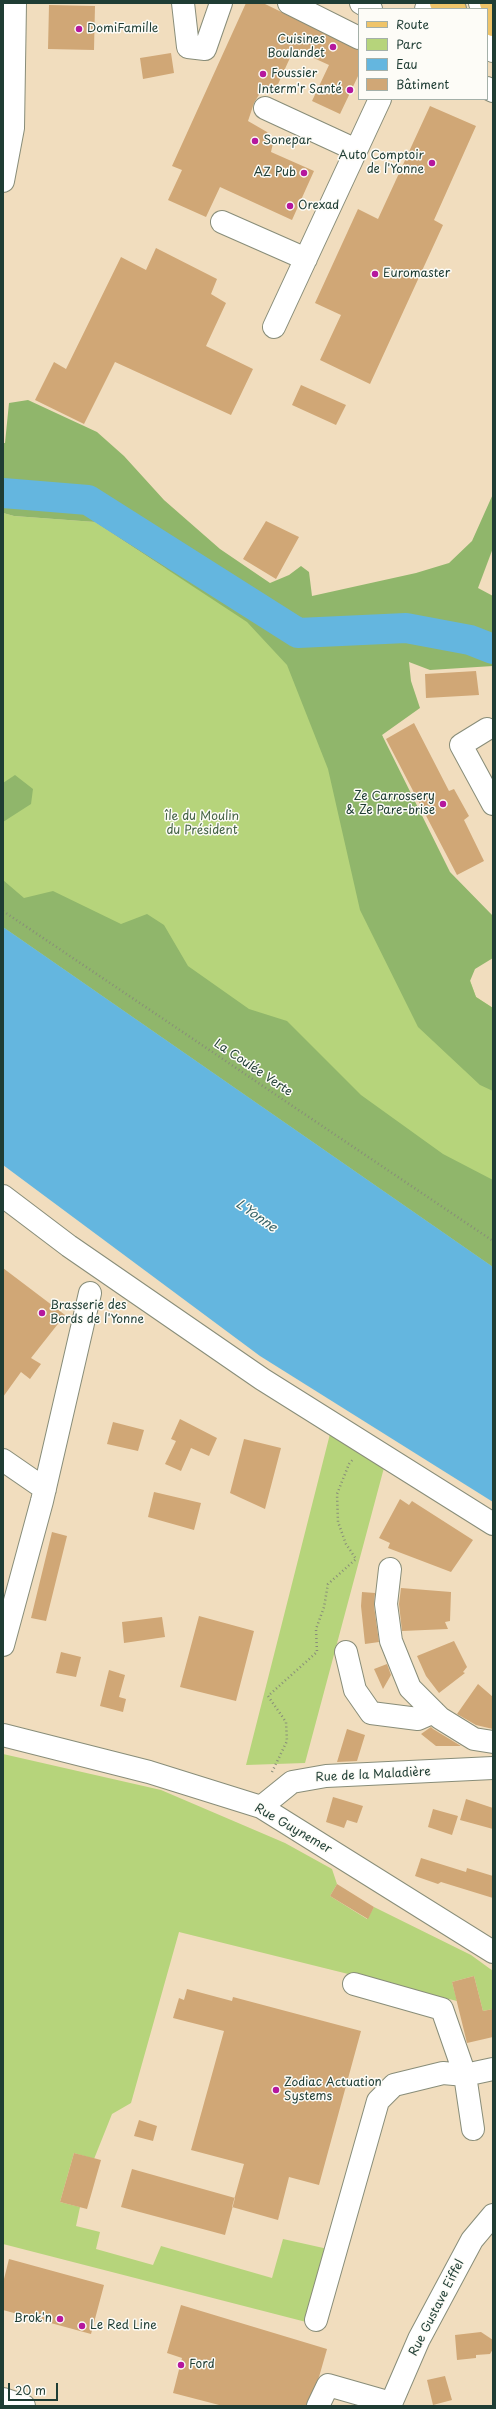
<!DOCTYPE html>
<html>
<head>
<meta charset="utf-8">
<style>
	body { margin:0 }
	#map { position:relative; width:496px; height:2409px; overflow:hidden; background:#f1ddbe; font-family:"Playpen Sans",sans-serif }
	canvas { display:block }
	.frame { position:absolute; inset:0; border:4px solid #1f3d34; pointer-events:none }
	.legend { position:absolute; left:358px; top:8px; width:130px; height:92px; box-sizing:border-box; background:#fdfcf7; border:1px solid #a4b0a9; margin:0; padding:5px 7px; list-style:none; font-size:12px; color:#1f3d34 }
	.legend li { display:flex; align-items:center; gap:8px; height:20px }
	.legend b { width:20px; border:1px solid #a4b0a9 }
	.scale { position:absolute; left:8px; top:2383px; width:50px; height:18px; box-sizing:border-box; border:2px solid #1f3d34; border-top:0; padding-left:5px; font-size:12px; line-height:14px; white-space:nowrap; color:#1f3d34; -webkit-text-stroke:3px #fdfcf7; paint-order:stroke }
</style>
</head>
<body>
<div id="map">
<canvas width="496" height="2409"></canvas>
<div class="frame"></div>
<ul class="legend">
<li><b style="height:5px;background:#efc469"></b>Route</li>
<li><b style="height:11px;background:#b6d47b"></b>Parc</li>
<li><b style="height:11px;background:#64b6df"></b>Eau</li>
<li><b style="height:11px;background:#d0a776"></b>Bâtiment</li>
</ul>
<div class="scale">20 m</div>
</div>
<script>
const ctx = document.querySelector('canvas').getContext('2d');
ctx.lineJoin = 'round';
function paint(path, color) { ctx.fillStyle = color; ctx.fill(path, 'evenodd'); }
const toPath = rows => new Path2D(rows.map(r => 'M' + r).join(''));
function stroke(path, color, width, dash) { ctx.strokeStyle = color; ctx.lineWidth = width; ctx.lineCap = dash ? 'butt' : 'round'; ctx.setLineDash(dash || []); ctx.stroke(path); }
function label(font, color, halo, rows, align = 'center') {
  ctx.font = font + ' "Playpen Sans",sans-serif'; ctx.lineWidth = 3; ctx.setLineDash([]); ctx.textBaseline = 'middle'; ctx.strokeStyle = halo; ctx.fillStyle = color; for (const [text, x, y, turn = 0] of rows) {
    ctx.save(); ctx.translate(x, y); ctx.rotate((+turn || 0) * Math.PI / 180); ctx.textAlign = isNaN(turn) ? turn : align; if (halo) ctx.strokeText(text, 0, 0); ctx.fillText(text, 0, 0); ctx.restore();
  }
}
const green = toPath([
	[3,513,14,516,95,522,165,568,348,628,382,735,476,997,493,1008,493,1279,3,928],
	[331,1430,385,1464,305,1763,246,1765],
	[3,1754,161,1790,285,1843,332,1869,337,1884,330,1896,367,1919,374,1907,471,1955,493,1971,493,2009,483,2011,474,1976,452,1982,457,2001,179,1932,131,2103,112,2114,94,2159,74,2153,60,2202,80,2207,76,2226,100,2232,96,2249,153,2265,161,2246,272,2278,283,2239,328,2249,310,2323,3,2244]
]);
const forest = toPath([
	[28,400,97,432,124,456,164,500,220,549,270,583,289,575,301,566,309,572,312,596,416,573,449,563,472,541,493,494,493,548,478,588,493,596,493,666,430,670,409,662,411,681,420,708,382,735,450,872,493,916,493,958,475,969,470,981,476,997,493,1008,493,1091,480,1085,418,1027,360,910,328,769,287,665,247,622,95,522,14,516,3,513,3,443,5,443,9,403],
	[15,775,33,789,31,804,3,822,3,783],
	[3,880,24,898,53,891,121,924,147,914,164,925,188,966,249,1009,287,1021,361,1095,443,1154,493,1180,493,1267,3,927]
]);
const water = toPath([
	[3,927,493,1267,493,1502,260,1356,3,1165]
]);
const river = toPath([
	[3,493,88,500,298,633,406,628,470,640,493,649]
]);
const building = toPath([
	[246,3,263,3,359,50,359,74,340,114,312,101,329,65,294,49,274,93,263,88,254,103,248,121,267,132,273,143,271,152,314,171,292,220,220,187,206,217,168,200,182,170,172,166],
	[49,5,95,6,94,50,48,49],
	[171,53,174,73,143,79,140,58],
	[430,106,476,126,434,220,443,225,370,384,320,360,341,315,315,303,358,209,378,219],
	[156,248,217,279,211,294,226,303,206,346,253,369,231,415,115,362,84,424,35,400,54,362,66,369,121,257,146,270],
	[301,385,346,405,336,425,292,405],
	[266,521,299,537,276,579,243,559],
	[476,671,479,695,426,698,425,674],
	[414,723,449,791,454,789,469,816,464,820,484,861,457,875,386,739],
	[3,1268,65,1315,31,1358,41,1364,30,1379,21,1372,3,1397],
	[180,1419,217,1438,209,1456,191,1448,181,1471,165,1464,176,1441,171,1439],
	[113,1422,144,1430,138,1451,107,1444],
	[244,1439,281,1448,265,1509,230,1493],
	[154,1492,201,1503,194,1530,148,1517],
	[400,1499,409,1505,412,1501,473,1540,451,1572,388,1548,390,1543,379,1538],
	[52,1532,67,1536,46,1621,31,1618],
	[401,1588,451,1592,450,1621,445,1622,448,1629,402,1631,399,1604],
	[362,1592,375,1593,374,1606,379,1642,365,1644,361,1606],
	[199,1616,254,1631,236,1701,180,1687],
	[162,1617,165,1637,124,1643,122,1622],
	[454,1641,467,1667,463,1672,465,1673,439,1693,426,1676,417,1656],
	[61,1652,81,1657,76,1677,56,1673],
	[387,1664,391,1675,383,1689,374,1669],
	[109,1670,125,1675,119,1697,126,1699,123,1712,100,1706],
	[478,1684,493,1697,493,1729,476,1725,457,1714],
	[431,1727,433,1729,461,1746,436,1746,421,1734],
	[347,1729,365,1735,357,1761,337,1762],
	[333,1797,363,1806,357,1823,347,1820,344,1828,326,1822],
	[466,1799,493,1808,493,1829,460,1820],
	[433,1809,458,1816,452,1835,428,1827],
	[421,1858,466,1872,467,1868,493,1876,493,1898,441,1882,438,1884,415,1876],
	[337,1884,374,1907,368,1919,330,1896],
	[474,1976,483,2011,493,2009,493,2037,467,2043,452,1982],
	[187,1989,232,2001,233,1997,361,2031,319,2185,289,2177,278,2220,232,2207,244,2164,191,2150,224,2031,173,2018,179,1998,184,2000],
	[139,2120,157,2126,153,2141,134,2136],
	[74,2153,101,2160,87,2209,60,2202],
	[132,2169,235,2198,225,2235,121,2207],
	[9,2259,104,2285,91,2334,3,2310,3,2283],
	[181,2305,327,2349,319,2377,306,2406,223,2406,173,2393,182,2358,167,2353],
	[481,2332,493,2340,493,2349,490,2354,476,2355,476,2358,457,2360,455,2335],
	[445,2376,452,2400,433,2405,427,2380]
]);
const path = toPath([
	[3,911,493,1241],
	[272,1772,287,1741,286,1722,268,1696,317,1652,316,1629,324,1607,328,1584,356,1559,346,1544,338,1522,337,1494,349,1464,354,1458]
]);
const minor = toPath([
	[183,3,188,47,205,49,221,3],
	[289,3,359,38],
	[361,3,371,9],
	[480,3,482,9],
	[426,9,429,3],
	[487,27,493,51],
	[487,88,493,91],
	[265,108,356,150],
	[3,181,13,128,15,3],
	[222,222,306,259],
	[274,327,380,99],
	[487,729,461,745,493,804],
	[3,1196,69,1246,262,1379,493,1524],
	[3,1460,45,1489],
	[390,1569,386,1604,391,1641,410,1688,440,1718,474,1739,493,1742],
	[3,1645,42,1501,90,1293],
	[346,1652,355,1690,371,1713,418,1719,434,1712],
	[3,1735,149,1772,261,1807,493,1952],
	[261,1807,292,1782,326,1776,493,1768],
	[354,1984,442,2009,465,2075,473,2129],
	[316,2320,378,2101,394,2085,443,2073,465,2075,493,2069],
	[3,2399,24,2406],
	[318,2406,328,2385,391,2403],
	[390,2406,419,2339,472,2240,493,2215]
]);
const major = toPath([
	[441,3,455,9],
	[491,3,493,4],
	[487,22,493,25]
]);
const markers = [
	[79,29,4,"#b5179e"],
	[333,47,4,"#b5179e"],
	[263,74,4,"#b5179e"],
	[350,90,4,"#b5179e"],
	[255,141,4,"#b5179e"],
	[432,163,4,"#b5179e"],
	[304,173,4,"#b5179e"],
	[290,206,4,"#b5179e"],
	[375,274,4,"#b5179e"],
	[443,804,4,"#b5179e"],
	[42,1313,4,"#b5179e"],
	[276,2090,4,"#b5179e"],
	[60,2319,4,"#b5179e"],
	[82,2326,4,"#b5179e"],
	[181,2365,4,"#b5179e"]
];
const poiNames = [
	["DomiFamille",87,29],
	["Cuisines",325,40,"right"],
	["Boulandet",325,54,"right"],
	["Foussier",271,74],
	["Interm'r Santé",342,90,"right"],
	["Sonepar",263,141],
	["Auto Comptoir",424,156,"right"],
	["de l'Yonne",424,170,"right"],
	["AZ Pub",296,173,"right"],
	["Orexad",298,206],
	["Euromaster",383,274],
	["Ze Carrossery",435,797,"right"],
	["& Ze Pare-brise",435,811,"right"],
	["Brasserie des",50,1306],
	["Bords de l'Yonne",50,1320],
	["Zodiac Actuation",284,2083],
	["Systems",284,2097],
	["Brok'n",52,2319,"right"],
	["Le Red Line",90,2326],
	["Ford",189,2365]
];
const parkNames = [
	["île du Moulin",202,817],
	["du Président",202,831]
];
const streetNames = [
	["La Coulée Verte",253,1068,34],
	["Rue de la Maladière",373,1775,-3],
	["Rue Guynemer",293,1829,30],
	["Rue Gustave Eiffel",437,2308,-63]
];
const waterNames = [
	["L'Yonne",256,1216,35]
];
paint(green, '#b6d47b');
paint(forest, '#90b66b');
paint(water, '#64b6df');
stroke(river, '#64b6df', 30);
paint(building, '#d0a776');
stroke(minor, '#888d79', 24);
stroke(major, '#888d79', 24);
stroke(path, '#888d79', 2.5, [1, 3]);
stroke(minor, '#fff', 22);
stroke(major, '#efc469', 22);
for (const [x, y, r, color] of markers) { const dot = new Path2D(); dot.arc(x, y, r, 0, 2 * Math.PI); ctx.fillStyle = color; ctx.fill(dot); stroke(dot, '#fdfcf7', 1.5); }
label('12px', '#1f3d34', '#fdfcf7', poiNames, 'left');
label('12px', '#456346', '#fdfcf7', parkNames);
label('12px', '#1f3d34', '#fdfcf7', streetNames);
label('italic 13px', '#346167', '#fdfcf7', waterNames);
</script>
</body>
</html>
